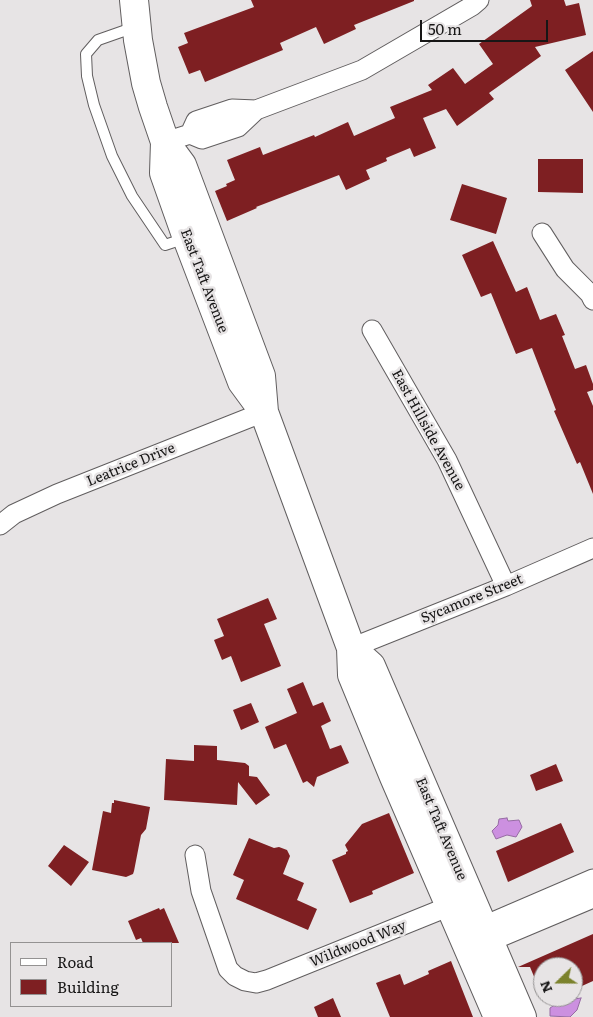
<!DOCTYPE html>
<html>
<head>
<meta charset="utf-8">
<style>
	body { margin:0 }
	#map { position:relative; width:593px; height:1017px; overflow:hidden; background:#e7e4e5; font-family:Literata,serif }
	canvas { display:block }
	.legend { position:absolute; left:10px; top:942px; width:162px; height:65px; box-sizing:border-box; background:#e7e4e5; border:1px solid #949292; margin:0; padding:6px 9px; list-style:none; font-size:15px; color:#171616 }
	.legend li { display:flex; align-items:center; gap:10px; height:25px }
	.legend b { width:25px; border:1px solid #949292 }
	.north { position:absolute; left:533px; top:957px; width:50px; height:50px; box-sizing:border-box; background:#e7e4e5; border:1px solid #949292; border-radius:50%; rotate:248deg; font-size:14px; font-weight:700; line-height:20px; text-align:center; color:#171616 }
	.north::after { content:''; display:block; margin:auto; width:18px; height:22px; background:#7b822c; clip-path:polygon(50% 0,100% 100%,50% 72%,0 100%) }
	.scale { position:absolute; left:420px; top:20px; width:128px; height:22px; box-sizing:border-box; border:2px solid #171616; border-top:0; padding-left:6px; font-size:15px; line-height:18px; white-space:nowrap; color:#171616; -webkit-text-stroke:4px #e7e4e5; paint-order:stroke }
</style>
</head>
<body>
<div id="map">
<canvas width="593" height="1017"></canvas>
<ul class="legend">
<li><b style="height:6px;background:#fff"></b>Road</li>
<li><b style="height:14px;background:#7e1f22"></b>Building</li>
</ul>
<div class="north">N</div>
<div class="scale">50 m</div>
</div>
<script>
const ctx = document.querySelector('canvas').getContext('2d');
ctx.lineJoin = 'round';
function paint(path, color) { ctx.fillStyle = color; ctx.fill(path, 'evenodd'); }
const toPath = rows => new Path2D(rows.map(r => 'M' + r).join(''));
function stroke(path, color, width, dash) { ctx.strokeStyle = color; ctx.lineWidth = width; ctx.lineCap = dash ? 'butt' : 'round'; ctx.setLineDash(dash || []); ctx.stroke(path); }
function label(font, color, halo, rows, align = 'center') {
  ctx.font = font + ' Literata,serif'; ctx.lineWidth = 5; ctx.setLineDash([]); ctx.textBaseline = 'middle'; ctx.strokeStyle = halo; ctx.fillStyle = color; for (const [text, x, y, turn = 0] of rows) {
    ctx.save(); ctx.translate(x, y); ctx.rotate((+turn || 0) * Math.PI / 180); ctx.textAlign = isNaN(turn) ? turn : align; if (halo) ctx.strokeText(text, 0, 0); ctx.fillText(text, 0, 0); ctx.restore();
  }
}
const water = toPath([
	[507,818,508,821,519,820,522,827,516,837,507,835,496,839,492,831,498,825,499,819,507,818],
	[581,998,577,1010,570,1017,550,1016,550,1008,561,1001,581,998]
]);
const building = toPath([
	[251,0,414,0,414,1,354,25,356,29,324,44,316,27,280,43,283,50,205,82,200,70,189,74,178,47,188,43,184,33,254,7],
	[530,0,564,0,566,6,579,3,586,35,535,47,541,56,489,93,494,99,457,126,446,109,423,118,436,148,414,157,410,148,386,158,387,161,366,170,370,179,346,190,339,175,256,207,257,208,227,221,215,191,227,186,226,184,235,180,227,160,260,147,263,155,314,135,315,137,348,122,354,136,395,118,390,107,432,90,428,85,453,68,465,84,493,64,479,44,532,6],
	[593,51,593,112,565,70],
	[538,159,583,159,583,193,538,192],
	[462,184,507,198,496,234,450,220],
	[493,241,516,292,527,287,540,320,556,314,565,335,562,336,575,369,586,365,593,384,593,390,587,392,593,406,593,494,580,462,577,464,554,411,556,410,532,348,516,354,491,293,481,297,462,255],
	[268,598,277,619,264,624,281,666,241,682,231,656,222,660,214,640,224,636,217,619],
	[303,682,313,706,323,702,331,721,321,726,330,749,341,745,349,763,317,777,314,787,307,781,303,783,286,744,274,749,265,727,297,713,287,689],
	[251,703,259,722,241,730,233,710],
	[194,745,217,746,217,760,245,763,249,766,249,776,257,777,270,795,256,805,238,782,237,805,164,800,166,759,194,761],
	[556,764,563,781,536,791,530,775],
	[114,800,150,807,146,829,141,835,134,871,133,874,126,877,92,870,103,811,111,813,112,803,114,803],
	[389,813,414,873,372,891,373,894,350,903,332,860,346,854,346,852,348,851,345,845,362,824],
	[561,823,574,852,508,882,496,851],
	[249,838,274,848,279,847,287,850,290,856,283,874,304,883,297,900,317,909,308,930,236,899,244,880,233,875],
	[64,845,89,862,71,886,48,866],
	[159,908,160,910,164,908,179,943,143,943,141,938,136,940,128,921],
	[593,934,593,981,573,990,573,967,543,967,543,998,530,967,518,967],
	[451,961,473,1017,390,1017,376,983,400,974,404,985,429,974,428,971],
	[333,998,341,1017,318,1017,314,1007]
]);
const lane = toPath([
	[135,27,98,40,86,54,87,76,94,105,112,156,132,196,165,245,186,238]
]);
const street = toPath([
	[190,134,196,121,232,109,256,110],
	[165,142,190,134,202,139,238,127,256,110,362,70,472,6,479,0],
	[542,233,565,269,590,294,593,300],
	[372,330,447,460,506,586],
	[0,525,14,514,57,494,264,412],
	[351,648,506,586,593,548],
	[195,855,201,891,228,969,235,976,245,981,256,983,267,980,460,902],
	[472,931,593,879],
	[479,946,593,898]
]);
const secondary = toPath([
	[134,0,138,40,146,83,153,107,165,142,182,165,261,376,264,412,351,648,352,675,394,777,498,1017],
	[165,142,164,173,187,238,242,382,264,412],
	[351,648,371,666,522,1017]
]);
const streetNames = [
	["East Taft Avenue",204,281,69],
	["East Hillside Avenue",428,430,61],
	["Leatrice Drive",131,465,-22],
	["Sycamore Street",472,599,-22],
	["East Taft Avenue",441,829,67],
	["Wildwood Way",358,944,-22]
];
paint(water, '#cc90e0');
stroke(water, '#966ba3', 1);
paint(building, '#7e1f22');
stroke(lane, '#615e5f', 12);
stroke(street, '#615e5f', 21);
stroke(secondary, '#615e5f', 30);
stroke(lane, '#fff', 10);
stroke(street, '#fff', 19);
stroke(secondary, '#fff', 28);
label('14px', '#171616', '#e7e4e5', streetNames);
</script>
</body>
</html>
